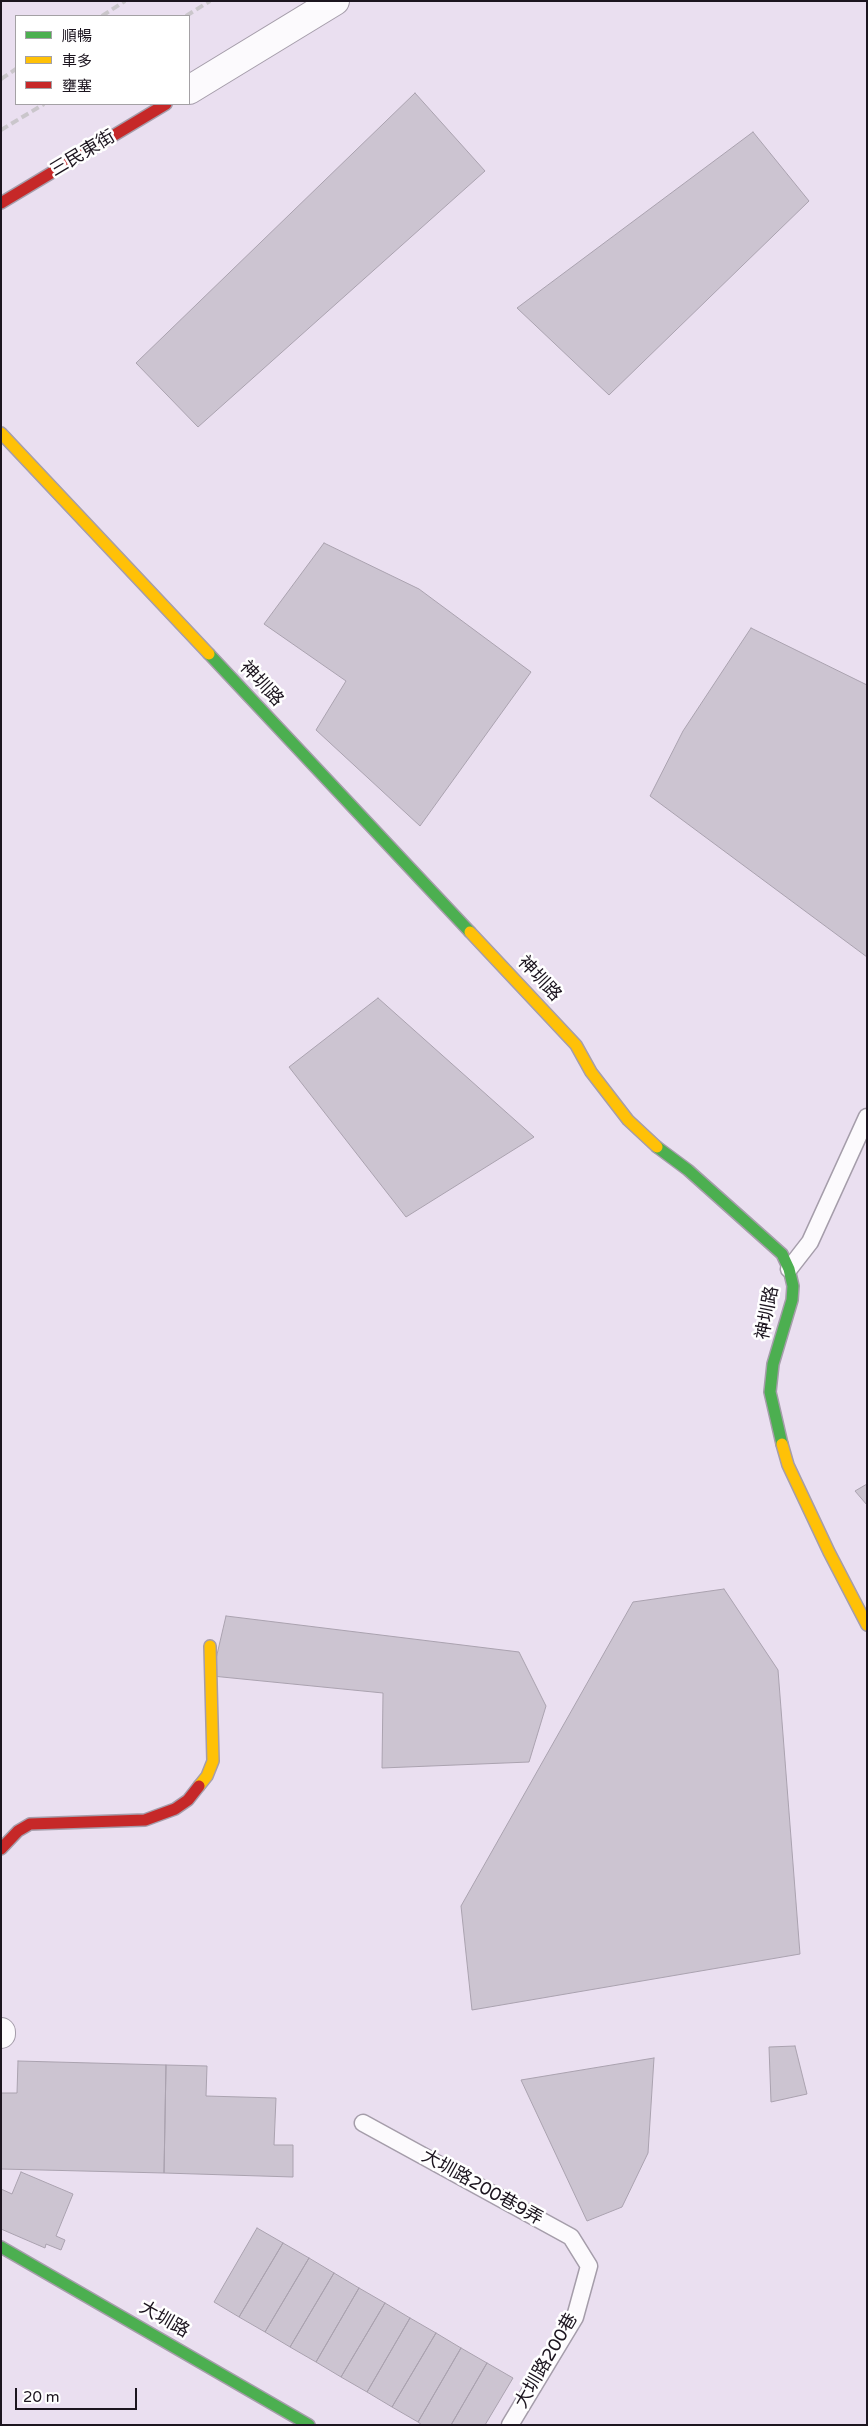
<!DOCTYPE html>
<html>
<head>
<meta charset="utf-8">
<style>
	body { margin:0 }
	#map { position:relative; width:868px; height:2426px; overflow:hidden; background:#eadff0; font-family:"Varela Round","Noto Sans TC",sans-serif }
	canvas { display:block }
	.frame { position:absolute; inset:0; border:2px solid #1c151f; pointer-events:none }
	.legend { position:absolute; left:15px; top:15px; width:175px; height:90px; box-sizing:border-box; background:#fff; border:1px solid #a4a1a5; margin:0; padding:6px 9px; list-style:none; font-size:15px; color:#1c151f }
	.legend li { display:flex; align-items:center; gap:10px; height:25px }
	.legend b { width:25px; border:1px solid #a4a1a5 }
	.scale { position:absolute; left:15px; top:2388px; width:122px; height:22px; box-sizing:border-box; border:2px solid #1c151f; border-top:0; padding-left:6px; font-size:15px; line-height:18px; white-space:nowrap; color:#1c151f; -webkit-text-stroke:4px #fff; paint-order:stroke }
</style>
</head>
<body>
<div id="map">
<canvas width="868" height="2426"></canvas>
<div class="frame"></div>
<ul class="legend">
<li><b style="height:6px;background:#4caf50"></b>順暢</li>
<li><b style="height:6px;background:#ffc107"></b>車多</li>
<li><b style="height:6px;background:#c62828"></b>壅塞</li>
</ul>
<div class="scale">20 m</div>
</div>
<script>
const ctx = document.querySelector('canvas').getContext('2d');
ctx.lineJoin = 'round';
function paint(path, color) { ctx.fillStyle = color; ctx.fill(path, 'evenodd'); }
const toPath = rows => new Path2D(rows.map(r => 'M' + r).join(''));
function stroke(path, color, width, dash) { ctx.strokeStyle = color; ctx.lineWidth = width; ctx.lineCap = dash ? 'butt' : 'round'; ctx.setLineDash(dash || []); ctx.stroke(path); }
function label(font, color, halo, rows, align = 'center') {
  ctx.font = font + ' "Varela Round","Noto Sans TC",sans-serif'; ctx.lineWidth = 5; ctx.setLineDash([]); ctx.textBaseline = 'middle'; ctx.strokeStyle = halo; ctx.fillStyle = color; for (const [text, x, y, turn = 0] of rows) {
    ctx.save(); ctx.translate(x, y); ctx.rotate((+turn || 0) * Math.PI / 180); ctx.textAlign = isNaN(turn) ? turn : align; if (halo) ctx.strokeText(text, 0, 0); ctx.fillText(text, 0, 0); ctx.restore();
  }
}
const building = toPath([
	[415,93,485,171,198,427,136,363,415,93],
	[753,132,809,201,609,395,517,308,753,132],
	[324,543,419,589,531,672,420,826,316,730,346,681,264,624,324,543],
	[751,628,867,685,867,957,650,796,683,731,751,628],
	[378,998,534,1137,406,1217,289,1067,378,998],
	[867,1484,867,1505,855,1491,867,1484],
	[724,1589,778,1670,800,1954,472,2010,461,1906,633,1602,724,1589],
	[226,1616,519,1652,546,1706,529,1762,382,1768,383,1693,212,1676,226,1616],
	[795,2046,807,2094,771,2102,769,2047,795,2046],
	[654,2058,648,2153,622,2207,587,2221,521,2080,654,2058],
	[18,2061,166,2065,164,2173,1,2169,1,2093,17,2093,18,2061],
	[166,2065,207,2066,206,2096,276,2098,274,2145,293,2145,293,2177,164,2173,166,2065],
	[21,2172,73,2194,56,2236,65,2240,61,2250,46,2244,45,2248,1,2229,1,2189,12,2194,21,2172],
	[257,2228,283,2243,239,2317,214,2302,257,2228],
	[283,2243,309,2258,265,2332,239,2317,283,2243],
	[309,2258,334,2273,290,2347,265,2332,309,2258],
	[334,2273,359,2288,316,2362,290,2347,334,2273],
	[359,2288,385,2303,341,2377,316,2362,359,2288],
	[385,2303,410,2318,367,2392,341,2377,385,2303],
	[410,2318,436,2333,392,2407,367,2392,410,2318],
	[436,2333,461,2348,418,2422,392,2407,436,2333],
	[461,2348,487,2363,451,2425,422,2425,418,2422,461,2348],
	[487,2363,513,2378,485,2425,451,2425,487,2363]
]);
const lane = toPath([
	[789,1269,810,1242,867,1117],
	[363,2123,571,2237,589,2266,575,2317,510,2425]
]);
const street = toPath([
	[189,90,335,1],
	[1,2032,1,2034]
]);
const fast = toPath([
	[209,654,470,932],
	[657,1147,688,1170,782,1254,789,1269,793,1286,792,1300,773,1364,770,1392,782,1444],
	[1,2247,309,2425]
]);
const slow = toPath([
	[1,433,209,654],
	[470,932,576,1045,591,1072,628,1120,657,1147],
	[782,1444,788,1465,829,1552,867,1625],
	[199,1786,207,1776,213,1761,210,1646]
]);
const jam = toPath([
	[1,203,166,104],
	[1,1849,18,1831,30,1824,145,1820,175,1809,188,1800,199,1786]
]);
const rail = toPath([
	[102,16,125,1],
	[186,16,210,1],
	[1,79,16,69],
	[1,130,44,104]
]);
const streetNames = [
	["三民東街",83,154,-31],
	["神圳路",261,684,47],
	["神圳路",539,979,47],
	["神圳路",768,1313,-79],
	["大圳路200巷9弄",482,2188,29],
	["大圳路",164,2320,30],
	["大圳路200巷",547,2361,-60]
];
paint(building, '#ccc4d1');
stroke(building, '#aaa2af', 1);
stroke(lane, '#a59daa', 19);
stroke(street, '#a59daa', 30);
stroke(fast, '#a59daa', 14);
stroke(slow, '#a59daa', 14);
stroke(jam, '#a59daa', 14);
stroke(lane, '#fcfafd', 16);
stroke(street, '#fcfafd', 28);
stroke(fast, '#4caf50', 11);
stroke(slow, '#ffc107', 11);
stroke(jam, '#c62828', 11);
stroke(rail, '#cac6cb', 4, [8, 4]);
label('18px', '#1c151f', '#fff', streetNames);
</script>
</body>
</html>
